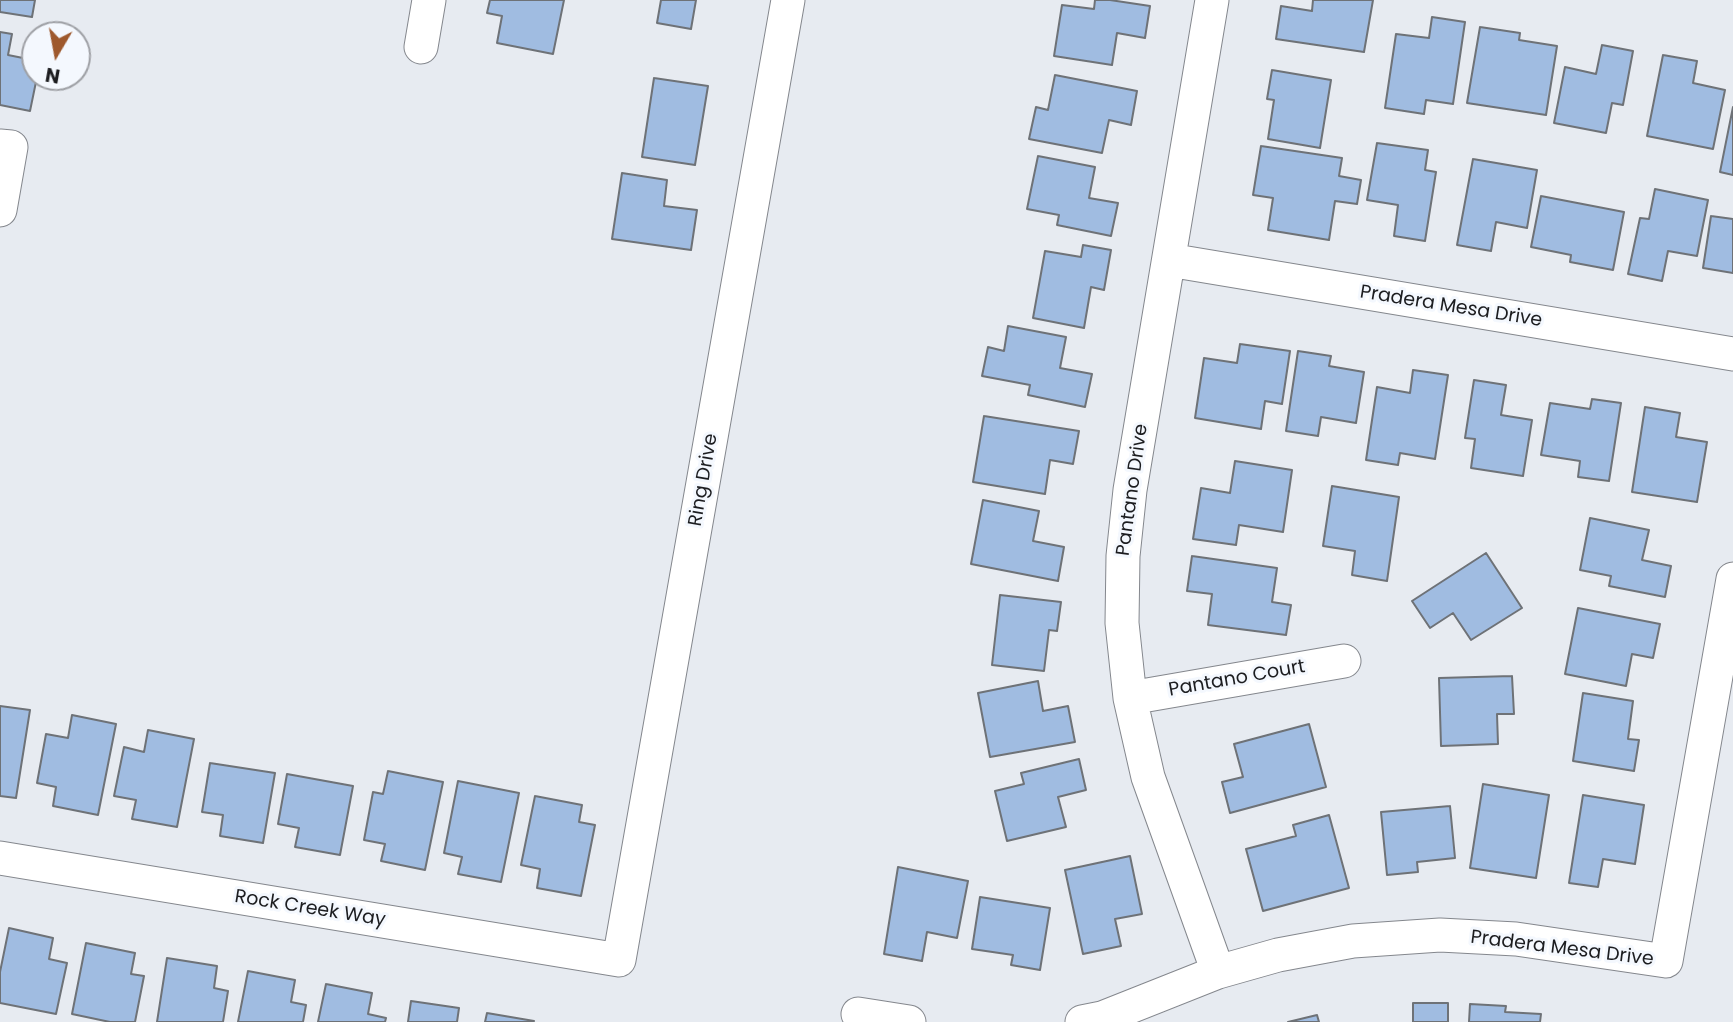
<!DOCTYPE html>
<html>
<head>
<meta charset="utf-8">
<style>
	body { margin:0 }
	#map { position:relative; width:1733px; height:1022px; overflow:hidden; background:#e7ebf1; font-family:Poppins,sans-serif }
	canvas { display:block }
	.north { position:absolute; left:21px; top:21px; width:70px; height:70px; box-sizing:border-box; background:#f4f8fe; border:2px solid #9ea0a5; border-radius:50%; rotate:190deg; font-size:19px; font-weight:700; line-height:28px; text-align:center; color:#1c1d20 }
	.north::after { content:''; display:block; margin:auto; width:24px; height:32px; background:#9e592d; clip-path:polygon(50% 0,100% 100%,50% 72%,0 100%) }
</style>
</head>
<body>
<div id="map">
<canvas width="1733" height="1022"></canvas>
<div class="north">N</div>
</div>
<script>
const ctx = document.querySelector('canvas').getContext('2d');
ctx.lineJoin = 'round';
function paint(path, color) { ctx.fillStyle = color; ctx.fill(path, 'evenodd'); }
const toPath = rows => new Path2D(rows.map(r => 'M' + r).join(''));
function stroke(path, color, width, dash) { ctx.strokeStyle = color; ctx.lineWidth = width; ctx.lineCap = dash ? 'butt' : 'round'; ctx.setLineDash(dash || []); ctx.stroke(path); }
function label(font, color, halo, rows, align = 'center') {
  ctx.font = font + ' Poppins,sans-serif'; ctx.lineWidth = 6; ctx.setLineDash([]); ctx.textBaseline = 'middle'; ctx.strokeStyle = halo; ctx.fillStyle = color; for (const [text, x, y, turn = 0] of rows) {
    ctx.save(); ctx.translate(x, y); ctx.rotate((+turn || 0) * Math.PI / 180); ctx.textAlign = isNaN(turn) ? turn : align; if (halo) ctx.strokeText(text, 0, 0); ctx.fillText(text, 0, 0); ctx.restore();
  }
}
const building = toPath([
	[0,0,35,0,32,17,0,12,0,0],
	[490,0,564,0,553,54,497,43,502,16,487,13,490,0],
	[661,0,696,0,691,29,657,23,661,0],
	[1095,0,1110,0,1150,6,1145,38,1117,33,1112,65,1054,56,1062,5,1094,9,1095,0],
	[1313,0,1373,0,1364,52,1276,39,1281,6,1312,11,1313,0],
	[1432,17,1465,22,1453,104,1426,100,1424,114,1385,108,1396,34,1429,38,1432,17],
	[1480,27,1520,33,1519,40,1557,46,1546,115,1467,103,1480,27],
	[0,32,12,34,8,55,28,59,31,44,35,45,35,77,37,77,30,111,0,105,0,32],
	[1602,45,1633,51,1623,105,1612,103,1606,133,1554,123,1565,67,1596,74,1602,45],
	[1663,55,1697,61,1693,83,1725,90,1713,149,1647,136,1663,55],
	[1272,70,1331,80,1320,148,1268,139,1274,100,1267,99,1272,70],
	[1055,75,1137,91,1131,125,1109,120,1102,153,1029,139,1036,107,1048,110,1055,75],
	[654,78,708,86,695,165,642,157,654,78],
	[1733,107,1733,175,1720,172,1733,107],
	[1377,143,1428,150,1425,170,1436,172,1425,241,1394,236,1398,205,1367,200,1377,143],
	[1261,146,1342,158,1339,176,1361,180,1357,204,1335,201,1329,240,1268,230,1273,198,1253,195,1261,146],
	[1038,156,1095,167,1089,198,1118,203,1111,236,1057,225,1059,215,1027,209,1038,156],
	[1473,159,1537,170,1527,228,1496,222,1491,251,1457,245,1473,159],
	[622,173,667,180,664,206,697,210,691,250,612,239,622,173],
	[1655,189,1708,200,1697,256,1668,251,1662,281,1628,274,1640,218,1649,219,1655,189],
	[1541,196,1624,212,1613,270,1570,262,1571,255,1531,247,1541,196],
	[1711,216,1733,219,1733,273,1703,268,1711,216],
	[1083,245,1111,250,1104,290,1091,287,1084,328,1033,318,1045,251,1081,257,1083,245],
	[1008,326,1066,337,1060,368,1092,374,1085,407,1028,395,1030,385,982,376,988,347,1004,351,1008,326],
	[1240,344,1290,351,1282,404,1265,401,1261,429,1195,418,1204,358,1237,363,1240,344],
	[1298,351,1331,356,1329,366,1364,372,1356,423,1321,417,1318,436,1286,431,1298,351],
	[1413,370,1448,375,1435,459,1400,453,1398,465,1366,460,1377,387,1410,393,1413,370],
	[1474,380,1506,385,1501,415,1532,420,1523,476,1471,468,1475,439,1465,438,1474,380],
	[1592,399,1621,403,1609,481,1578,477,1580,461,1541,455,1550,403,1590,409,1592,399],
	[1645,407,1680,413,1676,437,1707,442,1697,502,1632,492,1645,407],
	[984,416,1079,431,1073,464,1050,460,1045,494,973,482,984,416],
	[1235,461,1292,470,1283,532,1239,525,1236,545,1193,539,1201,488,1230,493,1235,461],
	[1332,486,1399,497,1387,581,1352,575,1355,551,1323,546,1332,486],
	[983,500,1039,511,1033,541,1064,547,1058,581,971,564,983,500],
	[1590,518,1649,530,1642,560,1671,566,1665,597,1609,586,1611,576,1580,570,1590,518],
	[1486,553,1522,608,1471,640,1453,613,1430,628,1412,601,1486,553],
	[1192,556,1277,568,1272,602,1291,605,1286,635,1208,625,1212,594,1187,591,1192,556],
	[1000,595,1061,602,1057,631,1049,630,1044,671,992,665,1000,595],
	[1578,608,1660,624,1653,658,1632,654,1626,686,1565,674,1578,608],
	[1512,676,1514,714,1497,714,1498,744,1441,746,1439,678,1512,676],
	[1038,681,1043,711,1068,706,1075,742,990,757,978,693,1038,681],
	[1583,693,1633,701,1628,739,1639,740,1634,771,1573,761,1583,693],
	[0,706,30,710,16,798,0,796,0,706],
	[72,715,116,724,98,815,53,806,56,787,37,783,46,734,68,738,72,715],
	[1309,724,1326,787,1230,813,1222,782,1243,777,1234,744,1309,724],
	[148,730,194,739,177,827,132,819,136,800,114,796,124,747,144,752,148,730],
	[1079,759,1086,790,1058,797,1066,827,1007,841,995,791,1024,784,1021,773,1079,759],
	[210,763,275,773,263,843,220,836,223,815,202,812,210,763],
	[388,771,443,782,425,870,381,861,385,844,364,840,373,792,383,794,388,771],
	[287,774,353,786,340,855,295,847,299,828,278,824,287,774],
	[458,781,519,793,501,882,458,874,462,857,444,853,458,781],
	[1483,784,1549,795,1536,878,1470,868,1483,784],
	[1583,795,1644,805,1635,864,1603,859,1598,887,1569,883,1583,795],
	[535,796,582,805,579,822,595,825,581,896,537,888,540,869,521,865,535,796],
	[1450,806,1455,858,1417,862,1418,872,1387,875,1381,812,1450,806],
	[1329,815,1349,888,1263,911,1246,849,1296,836,1293,825,1329,815],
	[1130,856,1142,914,1115,919,1121,946,1083,954,1065,870,1130,856],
	[898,867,968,881,957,938,927,932,922,961,884,954,898,867],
	[980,897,1050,908,1040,970,1011,965,1013,955,972,949,980,897],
	[9,928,53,938,49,959,67,963,56,1014,0,1003,0,972,9,928],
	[86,943,135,953,131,974,144,976,135,1022,110,1022,72,1014,86,943],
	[167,958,217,966,214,988,228,991,223,1022,157,1022,167,958],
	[248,971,295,980,291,1002,306,1005,303,1022,238,1022,248,971],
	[326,984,372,993,368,1014,386,1018,385,1022,318,1022,326,984],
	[411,1001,459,1008,457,1022,408,1022,411,1001],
	[1413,1003,1448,1003,1448,1022,1413,1022,1413,1003],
	[1470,1004,1506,1006,1505,1012,1541,1014,1540,1022,1469,1022,1470,1004],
	[487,1013,534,1021,533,1022,485,1022,487,1013],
	[1317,1015,1319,1022,1288,1022,1317,1015]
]);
const street = toPath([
	[1212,0,1130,490,1123,556,1122,623,1130,698,1148,777,1218,972],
	[421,47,429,0],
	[0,146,11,147,0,210],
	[1169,260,1733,354],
	[1130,698,1344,661],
	[0,858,619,960,788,0],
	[858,1014,909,1022],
	[1082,1022,1102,1018,1218,972,1278,955,1353,941,1440,935,1516,939,1666,961,1733,579]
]);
const streetNames = [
	["Pradera Mesa Drive",1451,307,9],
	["Ring Drive",704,480,-80],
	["Pantano Drive",1133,490,-82],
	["Pantano Court",1237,679,-10],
	["Rock Creek Way",310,909,9],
	["Pradera Mesa Drive",1562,949,7]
];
paint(building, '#a0bce1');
stroke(building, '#6e7277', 2);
stroke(street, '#84878d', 35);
stroke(street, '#fff', 33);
label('19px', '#1c1d20', '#f4f8fe', streetNames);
</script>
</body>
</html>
